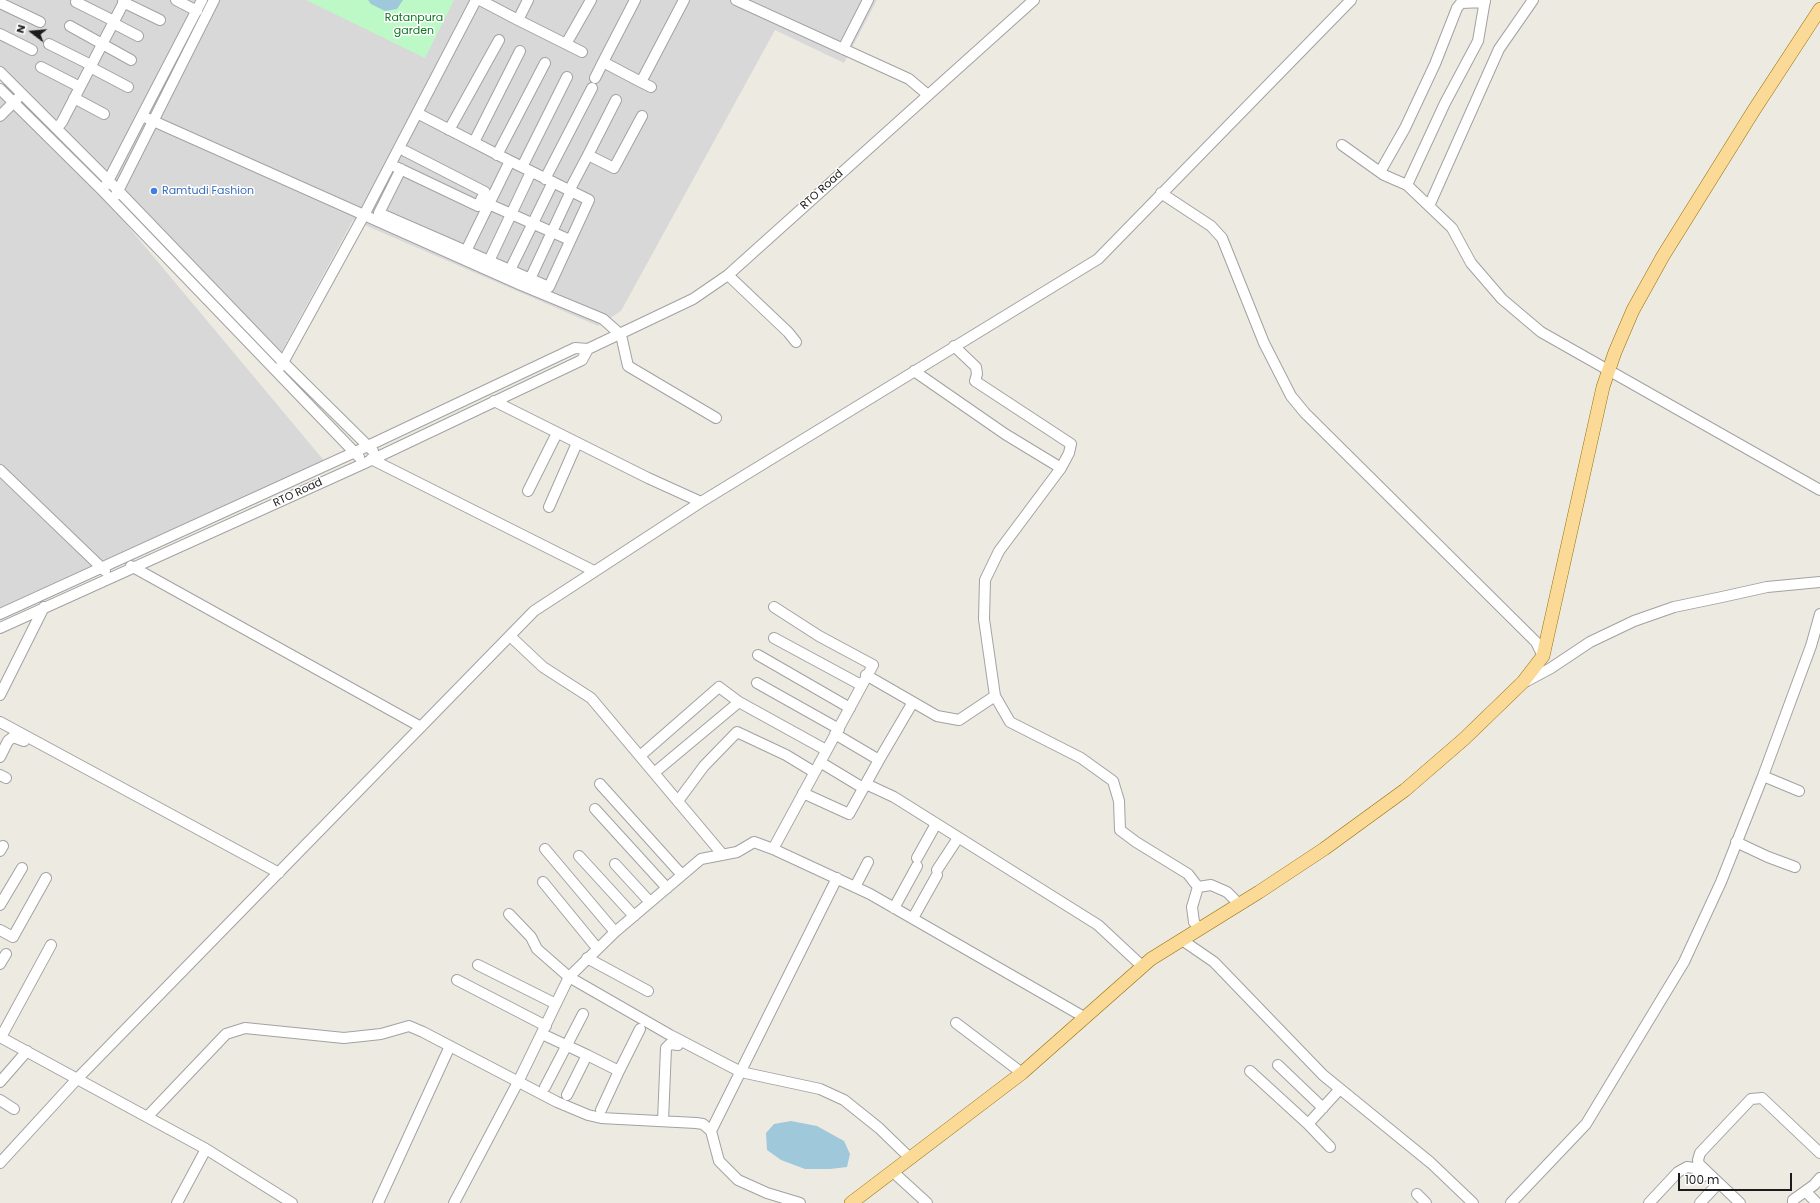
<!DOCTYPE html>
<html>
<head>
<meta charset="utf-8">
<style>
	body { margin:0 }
	#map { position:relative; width:1820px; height:1203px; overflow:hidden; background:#edeae1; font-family:Poppins,sans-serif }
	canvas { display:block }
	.north { position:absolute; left:12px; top:12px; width:40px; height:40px; -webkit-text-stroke:3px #fff; paint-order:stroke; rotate:286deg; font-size:11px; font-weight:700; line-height:16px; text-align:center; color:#1b1b1b }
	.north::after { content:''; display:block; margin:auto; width:14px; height:18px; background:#1b1b1b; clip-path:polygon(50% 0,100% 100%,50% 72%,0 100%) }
	.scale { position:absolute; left:1678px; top:1173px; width:114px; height:18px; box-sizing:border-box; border:2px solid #1b1b1b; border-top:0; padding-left:5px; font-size:12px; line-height:14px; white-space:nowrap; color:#1b1b1b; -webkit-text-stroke:3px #fff; paint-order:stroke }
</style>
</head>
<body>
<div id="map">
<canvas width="1820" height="1203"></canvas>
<div class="north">N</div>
<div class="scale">100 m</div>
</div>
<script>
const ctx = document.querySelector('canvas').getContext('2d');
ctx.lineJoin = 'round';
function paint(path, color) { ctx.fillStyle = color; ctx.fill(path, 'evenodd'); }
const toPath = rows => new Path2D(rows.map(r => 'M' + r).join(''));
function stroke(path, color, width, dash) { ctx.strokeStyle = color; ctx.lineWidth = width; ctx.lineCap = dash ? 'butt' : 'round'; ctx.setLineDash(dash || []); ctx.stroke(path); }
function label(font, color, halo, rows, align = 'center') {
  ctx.font = font + ' Poppins,sans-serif'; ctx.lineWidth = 3; ctx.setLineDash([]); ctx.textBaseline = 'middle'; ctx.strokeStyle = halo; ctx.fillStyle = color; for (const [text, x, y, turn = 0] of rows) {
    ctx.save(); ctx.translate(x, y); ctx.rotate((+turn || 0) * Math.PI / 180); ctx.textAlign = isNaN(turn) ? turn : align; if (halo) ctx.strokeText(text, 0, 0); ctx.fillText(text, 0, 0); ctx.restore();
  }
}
const residential = toPath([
	[0,0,877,0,844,63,775,30,621,311,598,326,353,220,278,358,0,68],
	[0,86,76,164,326,463,0,611]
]);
const park = toPath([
	[306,0,454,0,425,58]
]);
const water = toPath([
	[368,0,403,0,397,9,385,11,371,4],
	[791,1121,817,1126,844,1141,850,1154,847,1167,830,1169,805,1169,781,1160,767,1150,766,1133,774,1124]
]);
const minor = toPath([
	[176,0,197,11],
	[480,0,518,20],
	[528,0,518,20,582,52],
	[736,0,909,79,928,95],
	[76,2,114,21],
	[123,2,160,20],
	[0,3,40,22],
	[113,23,138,36],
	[70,26,131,60],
	[0,34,32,50],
	[49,44,91,65],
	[566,44,591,0],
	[843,49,868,0],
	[603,62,635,0],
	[41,67,80,87],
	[90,67,128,87],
	[0,72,109,181,283,362,373,451],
	[595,78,603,62,641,82],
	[651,87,641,82,684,0],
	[0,89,103,191,359,457],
	[74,98,104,114],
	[0,116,17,99],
	[142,116,521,285,603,319,621,335,628,366,716,418],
	[57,128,62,122,125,0],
	[449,130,499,40],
	[474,142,520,51],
	[1342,145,1384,175,1407,185,1452,228,1471,263,1502,299,1541,332,1820,490],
	[497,155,545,63],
	[588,155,616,100],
	[396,167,478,206,485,192,405,151],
	[522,167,567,77],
	[401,169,379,213,549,287,589,200,510,161,417,113],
	[1380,172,1405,128,1435,64,1457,8,1461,3,1485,2],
	[545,179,592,88],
	[106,185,202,0],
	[1407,185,1445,103,1478,41,1485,0],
	[569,191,588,155,614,168,642,116],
	[1161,193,1211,226,1222,238,1264,343,1291,396,1305,413,1536,642,1543,656],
	[116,195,214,0],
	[484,202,570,240],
	[1429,206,1499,49,1533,0],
	[466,251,510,161],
	[489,261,531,172],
	[510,270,553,182],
	[728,275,788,332,796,342],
	[530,279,571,191],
	[281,366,364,215,476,0],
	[914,371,1005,434,1061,468,1069,453,1071,444,975,381,977,374,976,367,954,346],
	[494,401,648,478,701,502],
	[371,459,594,571],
	[1061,468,999,551,985,580,984,619,995,696,1010,722,1081,758,1113,781,1119,801,1120,830,1136,842,1188,874,1198,887,1192,907,1194,922,1199,929],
	[0,470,105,571],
	[528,491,557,433],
	[549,507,577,443],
	[131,566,421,727],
	[0,614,355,452,575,348,588,349,693,299,728,275,1034,0],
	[0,628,365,463,582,360,588,349],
	[510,636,543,667,591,698,723,855],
	[774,638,861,685],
	[758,655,850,708],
	[866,675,937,716,959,720,995,696],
	[1525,682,1551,668,1590,642,1634,621,1674,607,1722,597,1767,587,1820,582],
	[757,683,839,729],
	[0,695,44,607],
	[0,722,279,873],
	[835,734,879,760,913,702],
	[640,756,719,687,739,702],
	[0,757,8,741,13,737,24,741],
	[820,762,863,788],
	[654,773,739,702,826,750],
	[0,775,6,778],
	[1763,776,1799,791],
	[600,784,682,875],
	[866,784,894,797,1098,925,1142,966],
	[803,793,849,814,879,760],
	[678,801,704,766,737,732,786,755,814,772],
	[595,809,667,888],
	[1736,842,1768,857,1795,867],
	[545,849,615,932],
	[773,849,873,665,819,636,774,607],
	[0,851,3,846],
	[579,856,634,916],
	[917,858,936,824],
	[615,864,649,901],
	[937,870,958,838],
	[543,882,597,948],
	[855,887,868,862],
	[1198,887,1211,885,1227,892,1239,904],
	[0,905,22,868],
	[894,908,917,866],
	[509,914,531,937,537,949,569,977,670,1035,741,1072,820,1089,844,1100,879,1128,910,1158],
	[913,918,937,875],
	[0,930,13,937,46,878],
	[1182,940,1214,962,1323,1075,1431,1163,1473,1203],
	[587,958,648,991],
	[0,964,6,954],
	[478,965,556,1004],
	[457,980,546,1026],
	[956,1023,1022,1073],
	[542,1034,587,1055,567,1095],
	[0,1037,206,1149,177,1203],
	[1,1037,51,945],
	[587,1055,619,1071,640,1029],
	[1278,1065,1323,1108],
	[1250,1071,1308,1124],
	[0,1082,27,1051],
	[545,1087,583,1014],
	[0,1100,14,1109],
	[601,1110,619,1071],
	[147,1117,226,1034,245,1028,344,1038,381,1034,409,1026,423,1032,557,1102,588,1115,601,1118,696,1123,703,1124,711,1131,837,878],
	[663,1121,666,1048,670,1044,678,1045],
	[711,1131,719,1161,738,1180,767,1193,800,1203],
	[1330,1147,1308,1124,1340,1089],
	[206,1149,292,1203],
	[0,1163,77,1079,534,611,701,502,1098,259,1351,0],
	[892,1171,927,1203],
	[1806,1192,1817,1203],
	[1417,1194,1426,1203],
	[378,1203,450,1046],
	[454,1203,518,1082,569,977,615,932,701,859,737,852,754,842,773,849,870,894,1084,1017],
	[1511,1203,1586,1124,1684,962,1721,882,1763,776,1811,646,1820,614],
	[1649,1203,1678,1172,1687,1167,1694,1168,1704,1176],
	[1700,1203,1715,1187],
	[1740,1203,1699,1164,1698,1160,1700,1153,1751,1099,1762,1098,1820,1153],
	[1793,1203,1793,1200,1814,1185,1820,1178]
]);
const major = toPath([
	[851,1203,1022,1073,1151,959,1259,892,1324,849,1405,790,1464,739,1523,682,1543,656,1603,387,1615,352,1633,310,1663,256,1754,110,1820,9]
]);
const markers = [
	[154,191,4,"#3f7fe0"]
];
const parkNames = [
	["Ratanpura",414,18],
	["garden",414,31]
];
const streetNames = [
	["RTO Road",822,190,-42],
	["RTO Road",298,493,-25]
];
const shopNames = [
	["Ramtudi Fashion",162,191]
];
paint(residential, '#d9d8d8');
paint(park, '#bcf9c6');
paint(water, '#a0c8db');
stroke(minor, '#a2a2a2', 12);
stroke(major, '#926f01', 14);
stroke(minor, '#fff', 10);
stroke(major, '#fbd997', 13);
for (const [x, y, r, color] of markers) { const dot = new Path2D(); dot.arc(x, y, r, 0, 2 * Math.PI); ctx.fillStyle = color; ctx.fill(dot); stroke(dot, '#fff', 1.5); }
label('11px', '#0b771e', '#fff', parkNames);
label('11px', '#1b1b1b', '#fff', streetNames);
label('11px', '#366cbe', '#fff', shopNames, 'left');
</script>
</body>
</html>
